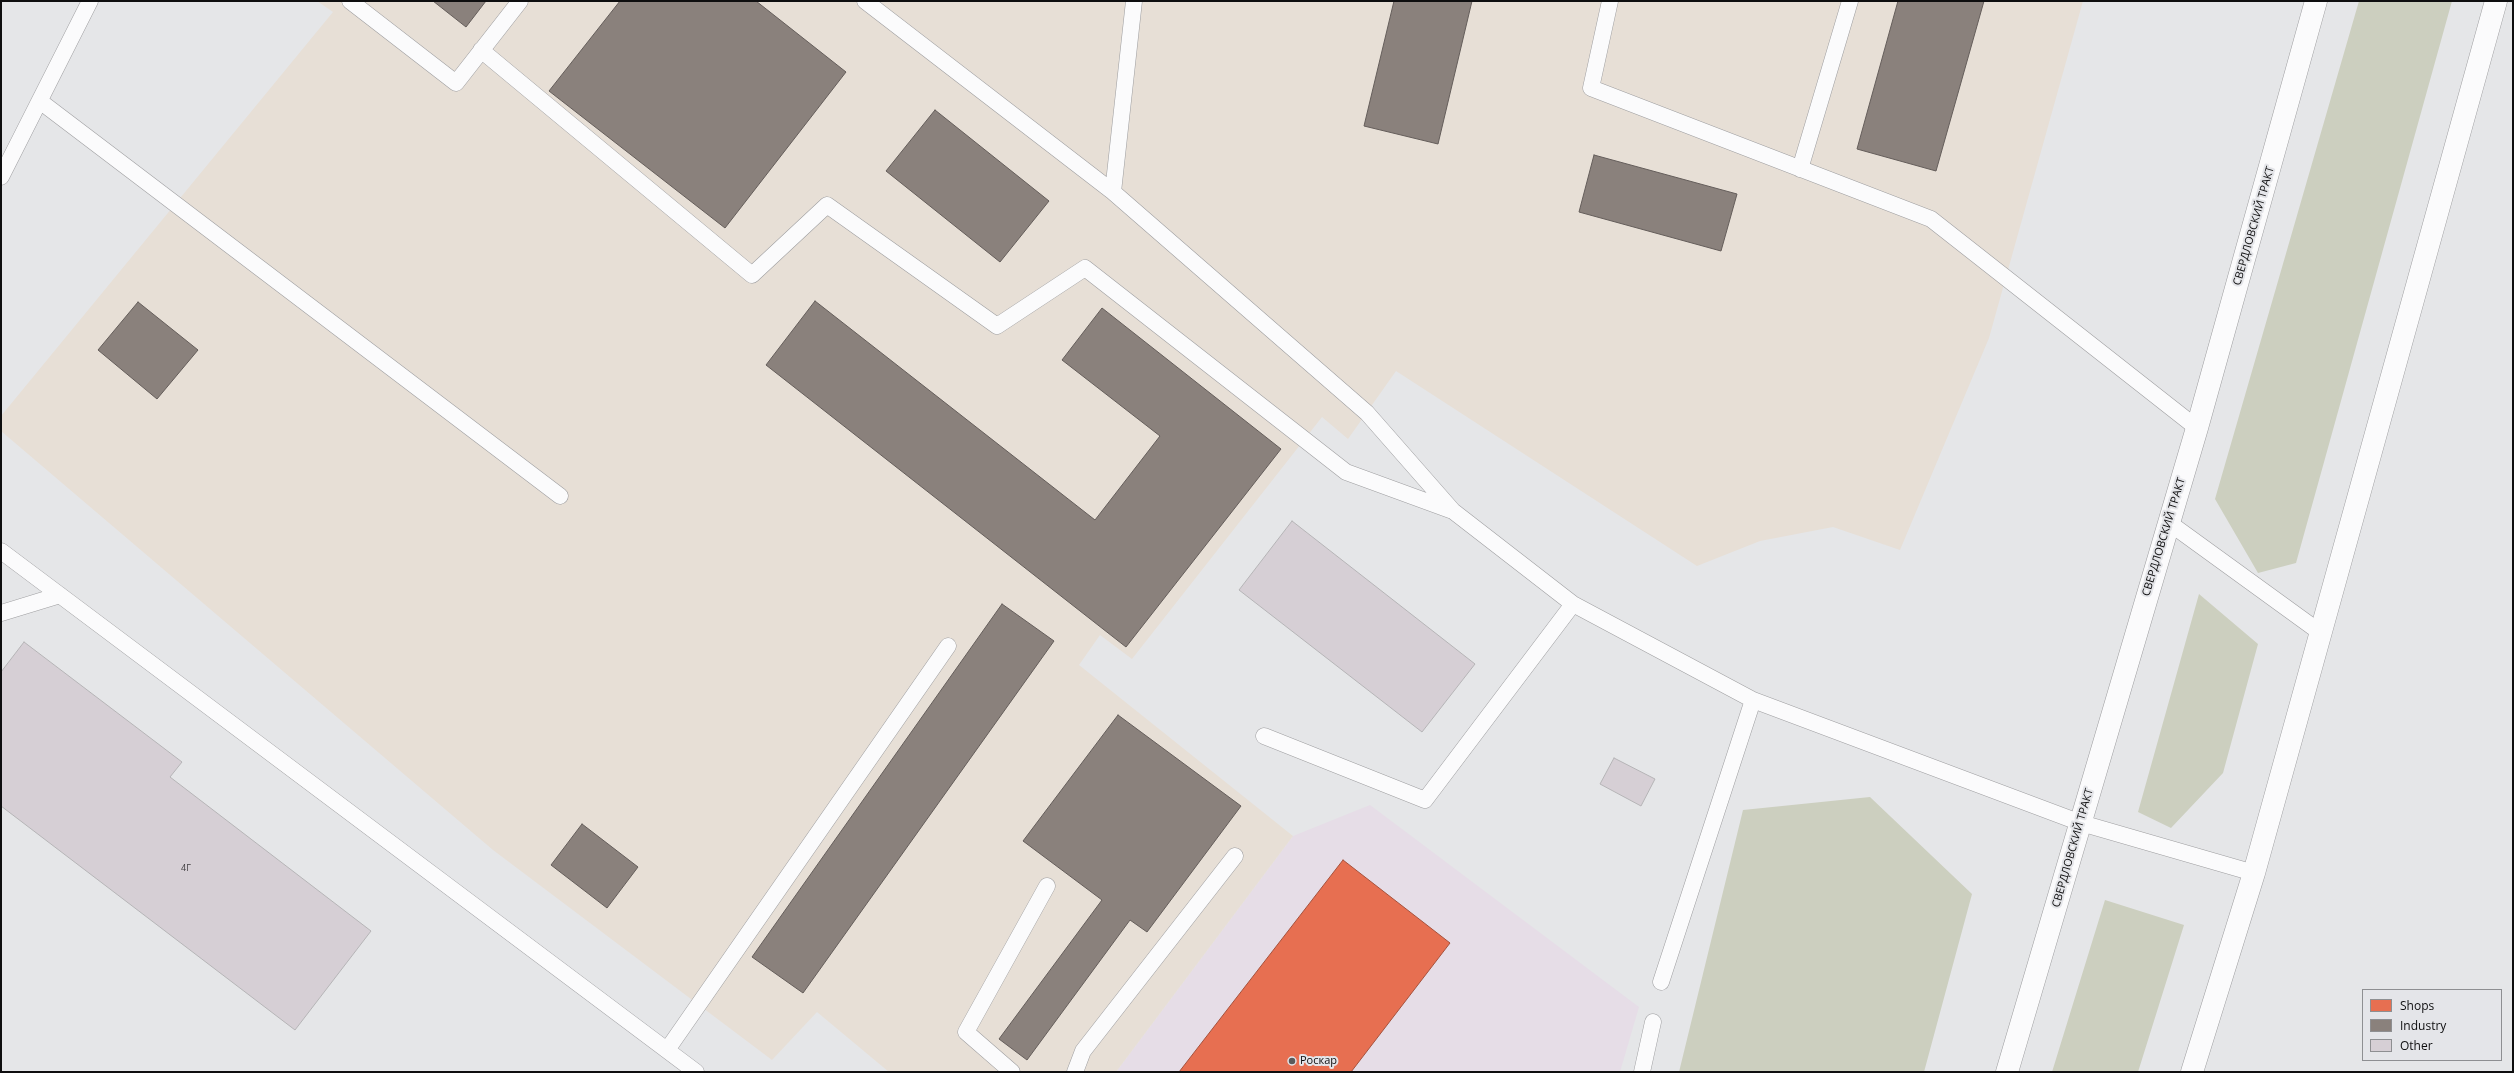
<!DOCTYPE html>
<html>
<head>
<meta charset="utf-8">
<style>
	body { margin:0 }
	#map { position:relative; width:2514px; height:1073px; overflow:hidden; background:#e5e6e8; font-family:"Open Sans",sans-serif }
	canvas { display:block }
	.frame { position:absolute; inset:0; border:2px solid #0e0e0f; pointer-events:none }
	.legend { position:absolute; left:2362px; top:989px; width:140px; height:72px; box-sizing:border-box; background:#e4e5e9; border:1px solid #8e8f92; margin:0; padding:5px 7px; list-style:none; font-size:12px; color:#0e0e0f }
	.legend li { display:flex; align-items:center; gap:8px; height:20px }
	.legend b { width:20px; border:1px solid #8e8f92 }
</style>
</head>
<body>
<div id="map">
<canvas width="2514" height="1073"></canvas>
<div class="frame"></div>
<ul class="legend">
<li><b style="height:11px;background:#e76f51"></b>Shops</li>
<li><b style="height:11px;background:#8a817c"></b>Industry</li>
<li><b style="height:11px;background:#d6cfd5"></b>Other</li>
</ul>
</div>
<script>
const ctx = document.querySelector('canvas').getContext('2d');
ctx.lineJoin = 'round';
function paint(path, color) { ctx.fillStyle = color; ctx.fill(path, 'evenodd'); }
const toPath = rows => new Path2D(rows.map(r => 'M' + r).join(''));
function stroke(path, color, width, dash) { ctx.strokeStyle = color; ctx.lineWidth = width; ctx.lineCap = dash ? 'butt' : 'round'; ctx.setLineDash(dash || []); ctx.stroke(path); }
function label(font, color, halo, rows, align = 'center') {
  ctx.font = font + ' "Open Sans",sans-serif'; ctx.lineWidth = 4; ctx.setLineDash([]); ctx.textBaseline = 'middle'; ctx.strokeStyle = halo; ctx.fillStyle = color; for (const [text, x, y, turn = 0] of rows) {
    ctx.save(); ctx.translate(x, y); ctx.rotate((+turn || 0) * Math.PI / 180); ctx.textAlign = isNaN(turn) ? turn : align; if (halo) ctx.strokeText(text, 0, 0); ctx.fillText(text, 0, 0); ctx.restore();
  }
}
const commercial = toPath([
	[1370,805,1639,1007,1620,1072,1116,1072,1293,836]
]);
const industrial = toPath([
	[317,1,2083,1,1989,338,1900,550,1833,527,1760,541,1697,566,1396,371,1348,439,1322,417,1132,659,1100,635,1079,665,1293,836,1116,1072,889,1072,817,1012,772,1060,493,850,1,431,1,416,333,12]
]);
const green = toPath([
	[2359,1,2452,1,2296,563,2258,573,2215,499],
	[2199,594,2258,644,2223,773,2171,828,2138,812],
	[1870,797,1972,894,1924,1072,1679,1072,1743,810],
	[2105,900,2184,925,2138,1072,2052,1072]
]);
const shops = toPath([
	[1343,860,1450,943,1351,1072,1179,1072,1343,860]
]);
const industry = toPath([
	[433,1,486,1,466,27,433,1],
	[620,1,756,1,846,72,725,228,549,91,620,1],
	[1394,1,1472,1,1438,144,1364,126,1394,1],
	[1898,1,1984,1,1936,171,1857,149,1898,1],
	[935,110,1049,201,1000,262,886,171,935,110],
	[1594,155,1737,194,1721,251,1579,212,1594,155],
	[815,301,1095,520,1160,436,1062,360,1102,308,1281,449,1126,647,766,365,815,301],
	[138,302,198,350,157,399,98,350,138,302],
	[1002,604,1054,641,803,993,752,957,1002,604],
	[1118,715,1241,806,1147,932,1130,920,1027,1060,999,1039,1102,900,1023,841,1118,715],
	[582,824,638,867,607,908,551,865,582,824]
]);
const building = toPath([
	[1292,521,1475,664,1422,732,1239,590,1292,521],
	[24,642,182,762,170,777,371,931,295,1030,1,806,1,672,24,642],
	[1614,758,1655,779,1641,806,1600,784,1614,758]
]);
const service = toPath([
	[350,1,456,83,520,1],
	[865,1,1113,192,1367,413,1453,511,1573,604,1753,700,2081,823,2254,873],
	[1610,1,1591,88,1931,219,2197,428],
	[481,50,752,275,827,205,997,326,1085,268,1346,472,1450,510],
	[41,102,560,496],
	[1800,169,1850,1],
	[1,177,90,1],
	[1113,192,1134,1],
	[2168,522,2321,633],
	[1,551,696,1072],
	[1,613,60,595],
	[1264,736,1425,800,1573,604],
	[1661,982,1753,700],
	[667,1050,948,646],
	[1012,1072,966,1032,1047,886],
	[1075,1072,1083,1051,1235,856],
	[1642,1072,1653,1022]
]);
const primary = toPath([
	[2007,1072,2197,428,2316,1],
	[2192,1072,2254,873,2496,1]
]);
const markers = [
	[1292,1061,4,"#595a5b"]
];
const numberNames = [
	["4Г",186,868]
];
const streetNames = [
	["СВЕРДЛОВСКИЙ ТРАКТ",2254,226,-74],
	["СВЕРДЛОВСКИЙ ТРАКТ",2164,537,-73],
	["СВЕРДЛОВСКИЙ ТРАКТ",2073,848,-74]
];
const poiNames = [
	["Роскар",1300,1061]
];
paint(commercial, '#e6dde7');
paint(industrial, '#e7dfd6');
paint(green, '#cccfbf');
paint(shops, '#e76f51');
stroke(shops, '#a6523d', 1);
paint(industry, '#8a817c');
stroke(industry, '#655e5b', 1);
paint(building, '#d6cfd5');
stroke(building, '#b5b4b6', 1);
stroke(service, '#9e9ea0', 17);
stroke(primary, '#9e9ea0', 23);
stroke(service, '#fbfbfc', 16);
stroke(primary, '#fbfbfc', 22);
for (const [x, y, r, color] of markers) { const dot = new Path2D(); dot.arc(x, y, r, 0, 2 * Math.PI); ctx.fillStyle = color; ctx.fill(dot); stroke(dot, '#e4e5e9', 1.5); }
label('9px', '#403e40', null, numberNames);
label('11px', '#0e0e0f', '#e4e5e9', streetNames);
label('11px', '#0e0e0f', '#e4e5e9', poiNames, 'left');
</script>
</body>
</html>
